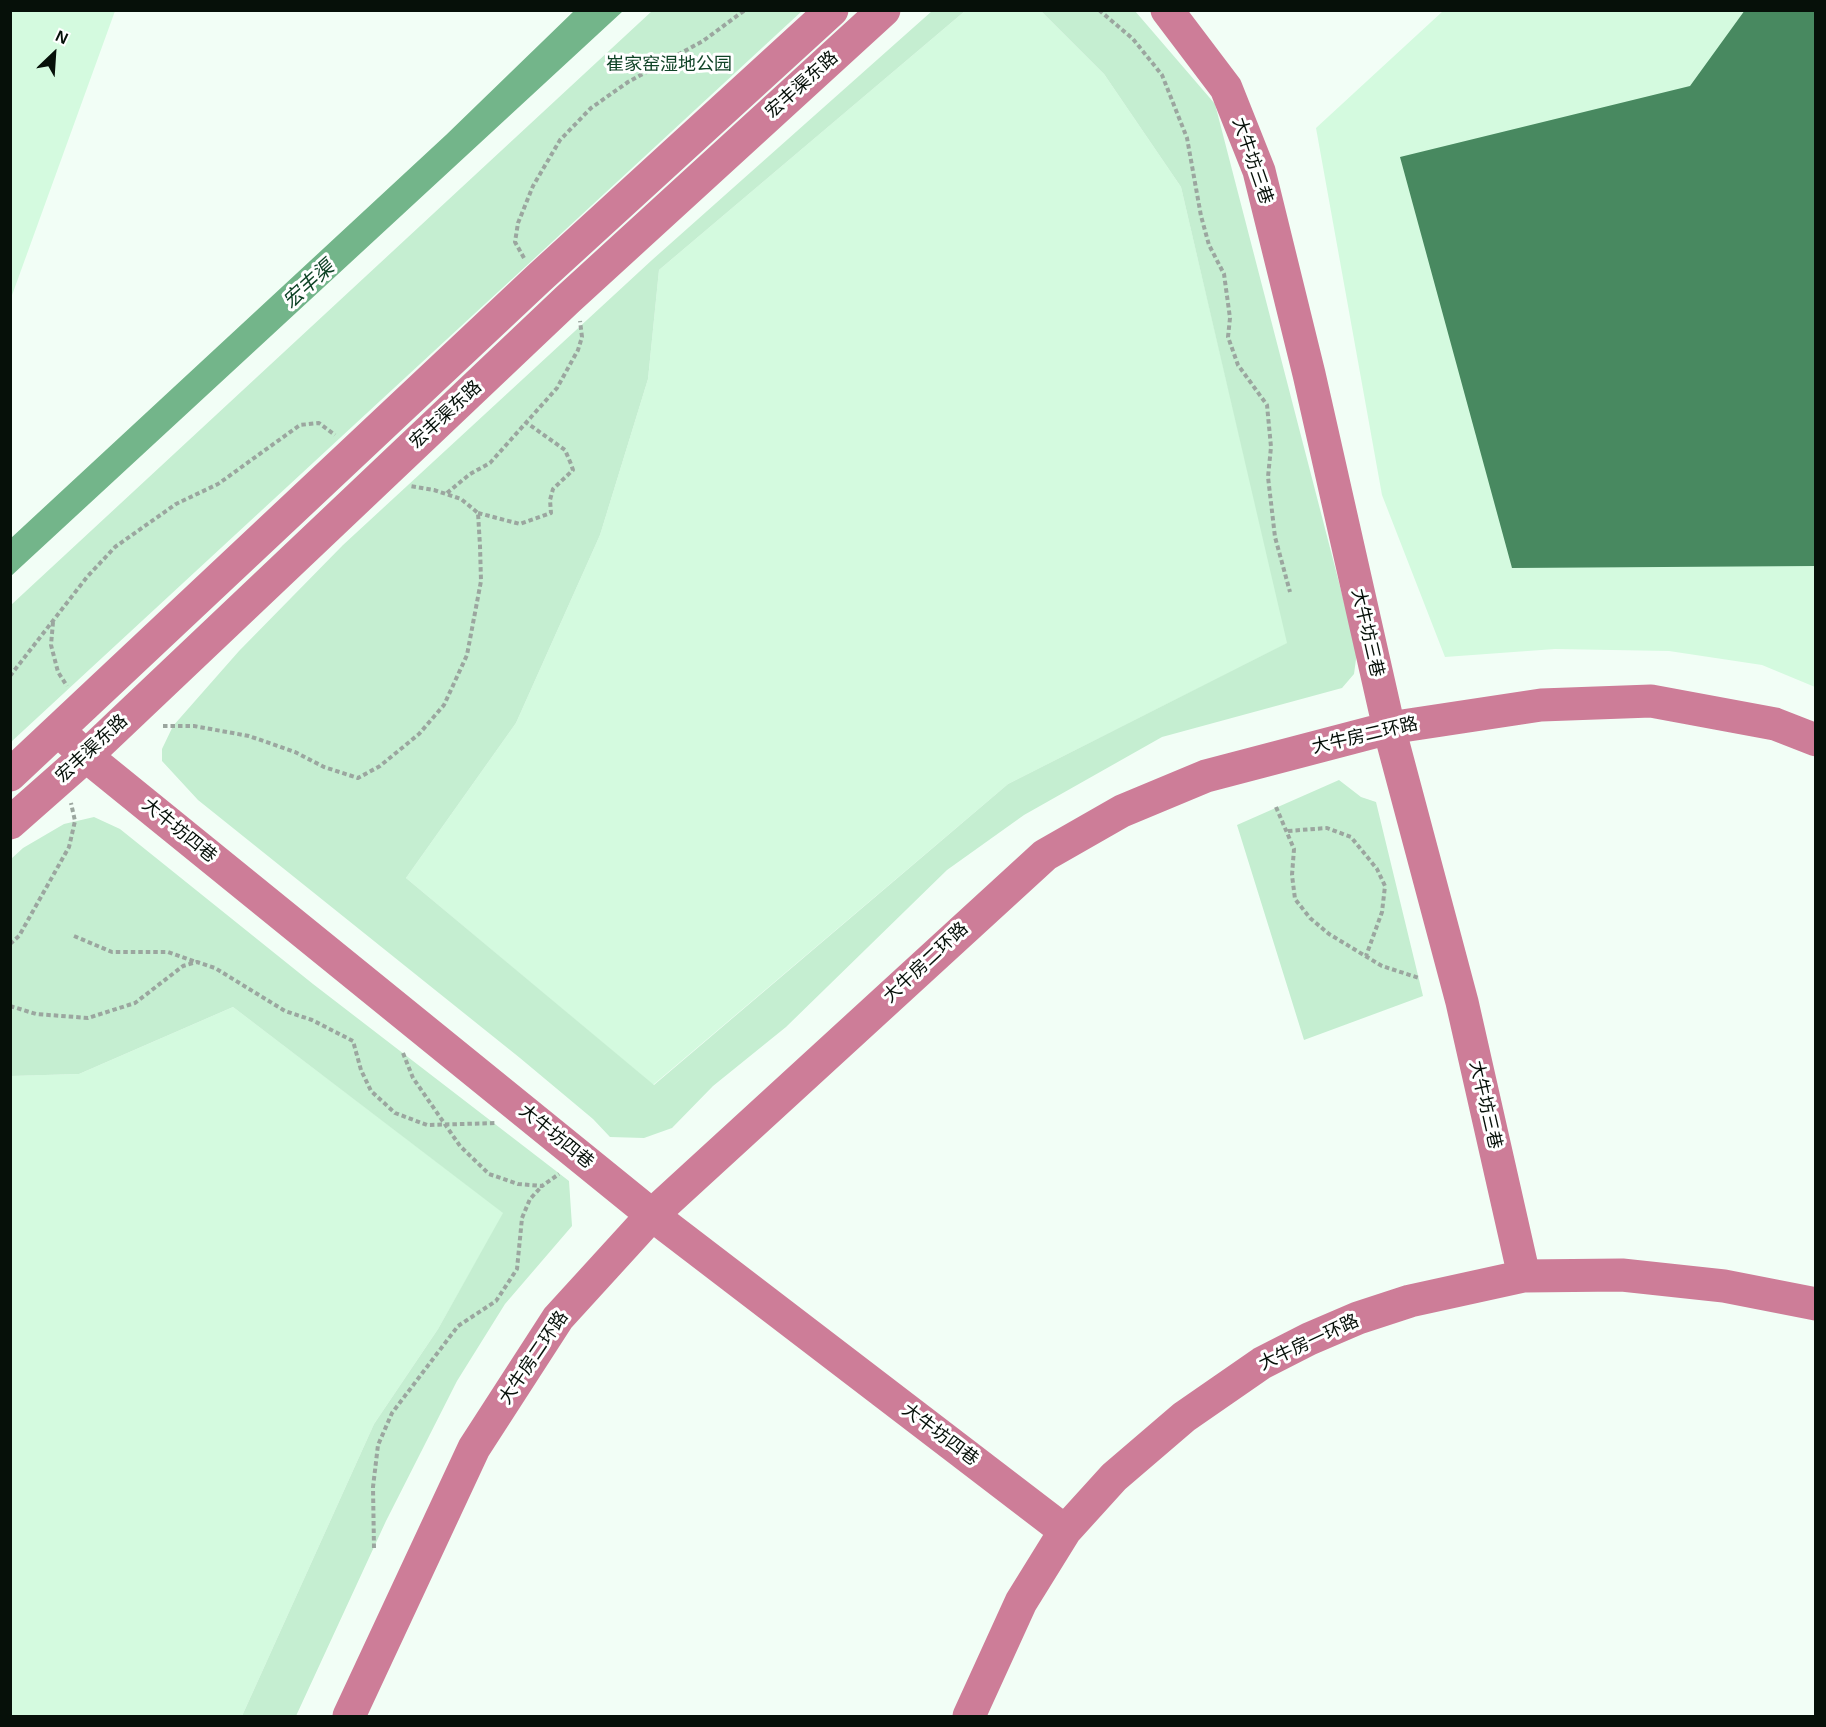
<!DOCTYPE html>
<html>
<head>
<meta charset="utf-8">
<style>
	body { margin:0 }
	#map { position:relative; width:1826px; height:1727px; overflow:hidden; background:#f2fef6; font-family:Arial,sans-serif }
	canvas { display:block }
	.frame { position:absolute; inset:0; border:12px solid #061009; pointer-events:none }
	.north { position:absolute; left:24px; top:24px; width:60px; height:60px; -webkit-text-stroke:4px #fff; paint-order:stroke; rotate:25deg; font-size:16px; font-weight:700; line-height:24px; text-align:center; color:#061009 }
	.north::after { content:''; display:block; margin:auto; width:21px; height:27px; background:#061009; clip-path:polygon(50% 0,100% 100%,50% 72%,0 100%) }
</style>
</head>
<body>
<div id="map">
<canvas width="1826" height="1727"></canvas>
<div class="frame"></div>
<div class="north">N</div>
</div>
<script>
const ctx = document.querySelector('canvas').getContext('2d');
ctx.lineJoin = 'round';
function paint(path, color) { ctx.fillStyle = color; ctx.fill(path, 'evenodd'); }
const toPath = rows => new Path2D(rows.map(r => 'M' + r).join(''));
function stroke(path, color, width, dash) { ctx.strokeStyle = color; ctx.lineWidth = width; ctx.lineCap = dash ? 'butt' : 'round'; ctx.setLineDash(dash || []); ctx.stroke(path); }
function label(font, color, halo, rows, align = 'center') {
  ctx.font = font + ' Arial,"Noto Sans SC",sans-serif'; ctx.lineWidth = 6; ctx.setLineDash([]); ctx.textBaseline = 'middle'; ctx.strokeStyle = halo; ctx.fillStyle = color; for (const [text, x, y, turn = 0] of rows) {
    ctx.save(); ctx.translate(x, y); ctx.rotate((+turn || 0) * Math.PI / 180); ctx.textAlign = isNaN(turn) ? turn : align; if (halo) ctx.strokeText(text, 0, 0); ctx.fillText(text, 0, 0); ctx.restore();
  }
}
const built = toPath([
	[11,10,115,11,11,298,10,11],
	[965,11,1041,11,1104,74,1181,187,1288,643,1008,784,653,1085,406,878,516,723,600,535,648,379,659,270],
	[1443,11,1815,11,1815,687,1762,665,1669,651,1555,649,1445,657,1382,495,1316,128],
	[233,1007,504,1213,438,1329,374,1424,242,1716,11,1716,10,1076,79,1074]
]);
const green = toPath([
	[652,11,802,11,11,742,11,605],
	[932,11,965,11,659,270,648,379,600,535,516,723,406,878,654,1085,1008,784,1287,643,1181,187,1104,74,1041,11,1135,11,1215,104,1357,652,1354,674,1342,688,1162,737,1024,815,947,870,786,1027,713,1086,672,1128,644,1138,610,1137,593,1119,520,1058,198,800,162,761,162,749,173,726,239,651,343,545,652,260],
	[1339,780,1361,797,1376,802,1423,996,1304,1040,1237,825],
	[94,817,120,829,313,984,569,1181,572,1226,505,1304,457,1381,386,1521,296,1716,242,1716,374,1424,438,1329,503,1213,233,1007,79,1074,11,1076,11,859,23,848,64,824]
]);
const water = toPath([
	[575,10,623,11,11,576,11,538,446,135]
]);
const building = toPath([
	[1745,10,1815,10,1815,566,1512,568,1400,157,1690,86]
]);
const path = toPath([
	[1099,10,1133,39,1162,75,1187,138,1201,216,1209,245,1224,274,1230,318,1228,337,1238,365,1267,405,1271,447,1268,477,1275,537,1290,592],
	[524,258,515,242,518,223,533,186,560,140,591,108,628,82,703,41,745,10],
	[447,493,470,474,490,463,557,388,578,350,582,337,580,321],
	[478,513,520,524,551,513,550,500,553,489,573,470,571,464,565,450,527,423],
	[53,622,51,645,58,672,67,686],
	[10,676,87,577,115,547,176,504,218,484,300,425,319,423,335,435],
	[163,726,194,726,249,736,295,752,324,767,358,778,380,766,419,734,444,705,467,655,481,581,480,546,478,513,461,499,434,490,410,486],
	[1276,807,1294,849,1292,875,1295,899,1310,918,1329,934,1382,966,1419,978],
	[1288,831,1327,828,1351,837,1377,869,1385,886,1382,912,1366,956],
	[74,936,112,952,168,952,196,962],
	[10,944,19,936,69,847,75,821,71,803],
	[10,1006,36,1014,88,1018,135,1003,183,966,197,962,215,968,285,1011,312,1020,353,1041,361,1070,371,1091,395,1113,427,1125,497,1123],
	[403,1053,413,1078,460,1146,489,1174,518,1184,542,1186,559,1174],
	[374,1548,373,1487,378,1445,392,1413,458,1326,496,1301,517,1269,522,1218,530,1199,542,1186]
]);
const secondary = toPath([
	[1167,10,1226,88,1259,171,1309,374,1389,728,1462,1002,1524,1276],
	[58,730,86,756,652,1215,1065,1531],
	[10,775,539,278,832,10],
	[10,823,86,756,568,299,884,10],
	[349,1716,474,1448,558,1318,652,1215,1045,855,1122,811,1206,776,1389,728,1541,705,1651,701,1775,724,1816,740],
	[969,1716,1021,1602,1065,1531,1114,1477,1184,1417,1262,1363,1309,1339,1358,1318,1410,1301,1524,1276,1622,1275,1724,1286,1816,1304]
]);
const parkNames = [
	["崔家窑湿地公园",669,65]
];
const streetNames = [
	["宏丰渠东路",802,85,-42],
	["大牛坊三巷",1252,161,71],
	["宏丰渠东路",446,415,-43],
	["大牛坊三巷",1367,633,77],
	["大牛房二环路",1365,736,-13],
	["宏丰渠东路",92,749,-43],
	["大牛坊四巷",179,831,39],
	["大牛房二环路",926,963,-43],
	["大牛坊三巷",1485,1105,77],
	["大牛坊四巷",556,1137,39],
	["大牛房一环路",1309,1343,-25],
	["大牛房二环路",534,1358,-56],
	["大牛坊四巷",940,1435,37]
];
const waterNames = [
	["宏丰渠",309,285,-42]
];
paint(built, '#d4fadf');
paint(green, '#c5eed1');
paint(water, '#73b58a');
paint(building, '#488960');
stroke(path, '#9ba69f', 4, [4.5, 3]);
stroke(secondary, '#cd7d98', 33);
label('18px', '#104327', '#fff', parkNames);
label('18px', '#061009', '#fff', streetNames);
label('italic 20px', '#0f4326', '#fff', waterNames);
</script>
</body>
</html>
